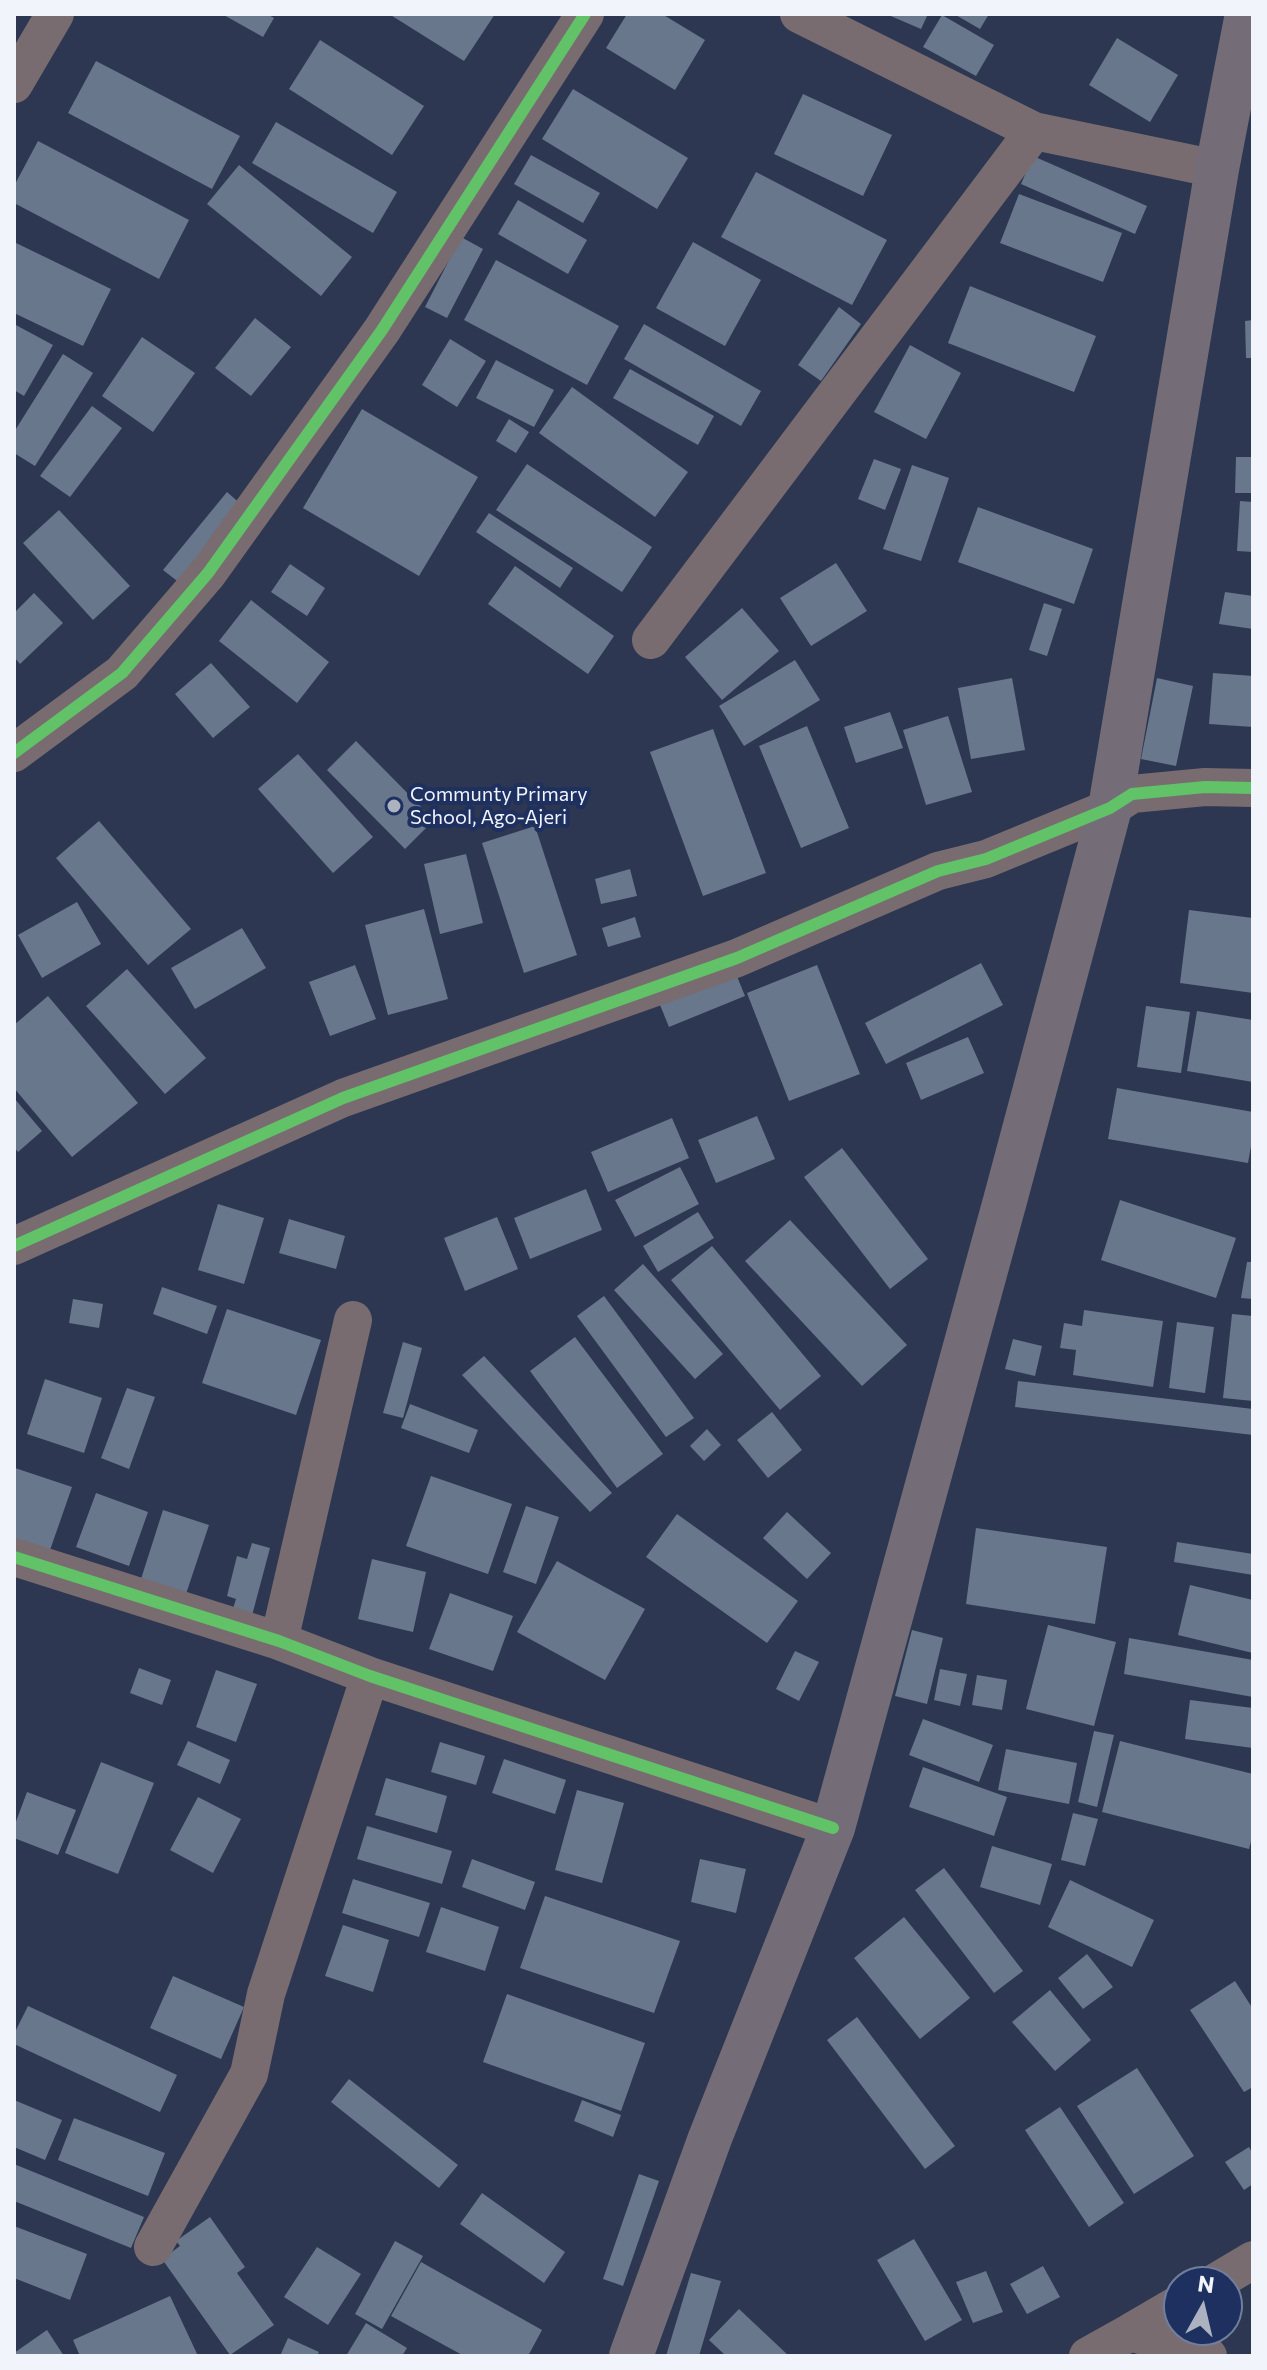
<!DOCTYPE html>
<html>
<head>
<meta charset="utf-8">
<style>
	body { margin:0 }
	#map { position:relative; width:1267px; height:2370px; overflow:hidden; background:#2d3751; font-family:Commissioner,sans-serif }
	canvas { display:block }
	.frame { position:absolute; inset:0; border:16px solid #f1f4fa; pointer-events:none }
	.north { position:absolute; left:1163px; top:2266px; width:80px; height:80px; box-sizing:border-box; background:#1e3060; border:2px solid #727e9e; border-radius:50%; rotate:8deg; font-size:22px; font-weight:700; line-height:32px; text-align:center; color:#f1f4fa }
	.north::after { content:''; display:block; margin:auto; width:28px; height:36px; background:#acb2bf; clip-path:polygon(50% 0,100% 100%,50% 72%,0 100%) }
</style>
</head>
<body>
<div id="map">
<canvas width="1267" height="2370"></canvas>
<div class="frame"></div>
<div class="north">N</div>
</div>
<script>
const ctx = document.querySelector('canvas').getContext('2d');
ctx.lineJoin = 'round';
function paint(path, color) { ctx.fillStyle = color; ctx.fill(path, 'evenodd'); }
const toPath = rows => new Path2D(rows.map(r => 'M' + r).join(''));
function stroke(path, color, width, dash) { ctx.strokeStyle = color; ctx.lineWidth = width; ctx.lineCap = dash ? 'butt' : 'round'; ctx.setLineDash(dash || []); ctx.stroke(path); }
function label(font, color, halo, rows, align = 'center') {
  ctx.font = font + ' Commissioner,sans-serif'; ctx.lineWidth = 8; ctx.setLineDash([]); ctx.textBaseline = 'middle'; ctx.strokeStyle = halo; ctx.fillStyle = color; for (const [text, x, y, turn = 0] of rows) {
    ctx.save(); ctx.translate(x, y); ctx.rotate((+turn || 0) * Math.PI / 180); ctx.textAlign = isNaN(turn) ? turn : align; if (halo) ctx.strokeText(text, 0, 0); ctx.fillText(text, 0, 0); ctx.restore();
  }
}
const building = toPath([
	[222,14,267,14,274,18,263,37],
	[389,14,495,14,464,61],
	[627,14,662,14,705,40,675,90,606,48],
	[886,14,928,14,921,29],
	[954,14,989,14,980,29],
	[942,15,994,45,976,76,923,47],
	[1117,38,1178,75,1150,122,1089,85],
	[320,40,424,106,392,155,289,89],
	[96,61,240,136,212,189,68,113],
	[573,89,688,158,657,209,542,139],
	[803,94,892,135,863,196,774,154],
	[276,122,397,192,373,233,252,163],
	[38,141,189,220,159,279,14,203,14,186],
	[531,155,600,193,583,223,514,184],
	[1033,156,1147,206,1135,234,1021,184],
	[239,165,352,257,321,296,207,204],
	[756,172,887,240,852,305,721,237],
	[1019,194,1122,233,1103,282,1000,243],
	[518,200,587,240,568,274,498,234],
	[461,237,483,249,447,318,425,307],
	[14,242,111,289,83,346,14,313],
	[693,242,761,280,725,346,656,308],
	[496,260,619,326,587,385,464,320],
	[970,286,1096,336,1074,392,948,343],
	[839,307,861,324,821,381,798,365],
	[255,318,291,347,251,396,215,368],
	[1253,320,1253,358,1246,358,1245,321],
	[14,324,53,345,24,396,14,390],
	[644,324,761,391,741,426,624,359],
	[142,337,195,373,153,432,102,396],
	[450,339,486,361,457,407,422,385],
	[910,345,961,373,926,439,874,412],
	[63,354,93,373,35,466,14,453,14,432],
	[496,360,554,390,534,427,476,398],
	[630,369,714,416,698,445,613,398],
	[572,387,688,472,655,517,539,433],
	[92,406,122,428,70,497,40,476],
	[362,409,478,477,419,576,303,508],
	[509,419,529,432,516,453,496,441],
	[1236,457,1253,457,1253,493,1235,493],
	[874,459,901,469,885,510,858,499],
	[527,464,652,547,622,592,496,510],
	[912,465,949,478,921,561,883,549],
	[227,492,243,506,181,584,163,570],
	[1240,501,1253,502,1253,552,1237,551],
	[978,507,1093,549,1074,604,958,562],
	[59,510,130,586,93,620,23,543],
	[489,513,573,568,560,588,476,532],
	[836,563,867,611,811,646,780,598],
	[290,564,325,588,307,616,271,592],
	[515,566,614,636,588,674,488,604],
	[1225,592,1253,596,1253,629,1219,624],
	[34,593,63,623,20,664,14,657,14,613],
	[251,600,329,662,297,703,219,641],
	[1044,603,1062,609,1047,656,1029,650],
	[742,608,779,651,722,700,685,657],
	[795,660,820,700,744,746,719,706],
	[211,663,250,707,213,738,175,694],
	[1213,673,1253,676,1253,727,1209,724],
	[1012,678,1025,750,971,759,958,688],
	[1157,678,1193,686,1176,766,1141,759],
	[890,712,903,748,856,763,844,727],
	[948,716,972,792,926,805,903,730],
	[807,726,849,828,801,848,759,746],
	[713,729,766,873,703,896,650,752],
	[356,741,434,820,405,849,327,770],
	[298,754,373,837,333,873,258,789],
	[99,821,191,929,148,965,56,858],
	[535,826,577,955,524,973,482,843],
	[466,854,483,923,440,934,424,864],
	[630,869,637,896,601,904,595,879],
	[77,902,101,944,42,978,18,935],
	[424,909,448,999,388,1015,365,925],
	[1189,910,1253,918,1253,993,1180,983],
	[635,917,641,937,608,947,602,928],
	[242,928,266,968,195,1009,171,968],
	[981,963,1003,1005,886,1064,865,1023],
	[355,965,376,1019,330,1036,309,982],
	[817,965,860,1074,789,1101,747,993],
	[127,969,206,1058,165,1094,86,1006],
	[734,969,745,996,669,1027,658,1000],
	[48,996,138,1103,72,1157,14,1088,14,1025],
	[1146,1006,1190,1012,1181,1073,1137,1067],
	[1197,1011,1253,1020,1253,1082,1187,1071],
	[968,1037,984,1073,921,1100,906,1063],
	[1117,1088,1253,1112,1253,1135,1248,1163,1108,1139],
	[14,1098,42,1131,18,1152,14,1147],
	[757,1116,775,1159,716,1183,698,1140],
	[672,1118,689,1158,608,1192,591,1152],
	[842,1148,928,1259,890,1289,804,1177],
	[680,1167,699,1204,635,1237,615,1200],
	[586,1189,602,1230,530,1259,514,1218],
	[1120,1200,1236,1238,1216,1298,1101,1260],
	[218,1204,264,1218,244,1284,198,1270],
	[698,1212,714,1238,658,1272,643,1246],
	[497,1217,518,1269,465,1291,444,1238],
	[289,1219,345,1236,336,1269,279,1253],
	[790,1220,907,1345,862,1386,745,1261],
	[712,1246,821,1376,780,1410,671,1280],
	[1247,1262,1253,1262,1253,1299,1241,1298],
	[643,1264,723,1354,695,1379,614,1290],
	[162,1287,217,1306,207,1334,153,1314],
	[604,1296,694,1418,666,1437,577,1316],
	[73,1299,103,1304,99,1328,69,1323],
	[227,1309,321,1340,296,1415,202,1383],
	[1084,1310,1163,1321,1153,1387,1073,1375,1076,1350,1060,1348,1064,1323,1082,1326],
	[1232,1314,1253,1316,1253,1401,1223,1398],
	[1177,1322,1214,1327,1205,1393,1169,1388],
	[575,1337,663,1454,617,1488,530,1371],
	[1013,1339,1042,1346,1035,1376,1005,1369],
	[403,1342,422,1348,403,1418,383,1413],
	[484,1356,612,1493,590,1512,462,1375],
	[45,1379,102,1398,84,1453,27,1434],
	[1018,1381,1253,1409,1253,1435,1015,1407],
	[127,1388,155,1397,129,1469,101,1458],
	[410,1404,478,1430,469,1453,401,1428],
	[772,1412,802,1450,768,1478,737,1440],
	[707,1429,721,1445,704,1461,690,1446],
	[15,1468,72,1487,49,1553,14,1542],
	[431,1476,512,1504,488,1574,406,1546],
	[96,1493,148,1512,129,1566,76,1547],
	[526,1506,559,1517,536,1584,503,1572],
	[163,1510,209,1525,186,1594,141,1579],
	[787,1512,831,1553,807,1579,763,1538],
	[677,1514,798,1601,767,1643,646,1557],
	[976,1528,1107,1547,1095,1624,966,1604],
	[1177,1542,1253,1554,1253,1575,1174,1562],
	[252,1543,270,1548,250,1623,230,1618,236,1599,227,1596,237,1556,247,1559],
	[372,1559,426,1572,413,1632,358,1619],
	[557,1561,645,1609,605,1680,517,1632],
	[1190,1585,1253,1600,1253,1653,1178,1635],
	[450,1593,513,1616,493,1671,429,1649],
	[1048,1625,1116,1642,1094,1726,1026,1709],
	[912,1630,943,1638,927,1704,895,1696],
	[1129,1638,1253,1660,1253,1697,1124,1674],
	[795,1651,819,1662,799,1701,776,1689],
	[139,1668,171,1680,162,1705,130,1693],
	[940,1669,967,1674,960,1706,934,1700],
	[216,1670,257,1684,236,1742,196,1727],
	[977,1675,1007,1680,1002,1710,972,1705],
	[1190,1700,1253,1708,1253,1748,1185,1739],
	[923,1719,993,1745,979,1782,909,1755],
	[1094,1731,1114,1735,1097,1807,1078,1802],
	[188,1741,230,1760,220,1784,177,1765],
	[1120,1741,1253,1774,1253,1834,1249,1849,1102,1812],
	[440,1742,485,1756,476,1785,431,1772],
	[1006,1749,1077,1763,1069,1804,998,1790],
	[504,1759,566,1780,555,1814,492,1793],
	[101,1762,154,1783,118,1874,65,1853],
	[923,1767,1007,1797,994,1836,909,1807],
	[386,1778,447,1796,437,1833,375,1815],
	[577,1790,624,1803,602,1883,555,1870],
	[27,1792,76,1810,58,1855,14,1838,14,1827],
	[198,1797,241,1819,213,1873,170,1850],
	[1073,1813,1098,1819,1085,1866,1061,1860],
	[367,1826,452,1851,442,1884,357,1859],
	[992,1846,1052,1864,1040,1905,980,1887],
	[472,1859,535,1882,525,1910,462,1887],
	[700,1859,746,1869,736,1913,691,1902],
	[944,1868,1023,1971,994,1993,915,1890],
	[353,1879,430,1903,419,1937,342,1913],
	[1070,1880,1154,1920,1132,1967,1048,1927],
	[545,1896,680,1941,654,2013,520,1968],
	[441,1907,499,1927,485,1971,426,1952],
	[904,1917,970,1998,920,2039,854,1958],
	[343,1925,389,1940,373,1992,325,1976],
	[1087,1954,1113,1987,1083,2009,1058,1978],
	[173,1976,244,2007,221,2059,150,2028],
	[1235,1981,1253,2009,1253,2087,1244,2092,1190,2010],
	[1050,1990,1091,2040,1055,2071,1012,2022],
	[507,1994,645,2043,621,2111,483,2062],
	[28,2006,177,2075,160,2112,14,2044,14,2034],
	[857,2017,955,2146,925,2169,827,2040],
	[1137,2068,1194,2156,1134,2194,1077,2106],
	[349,2079,458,2165,439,2188,331,2102],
	[14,2100,62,2120,45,2160,14,2147],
	[582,2100,621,2115,613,2137,574,2121],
	[1060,2107,1124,2203,1089,2227,1025,2130],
	[74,2118,165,2153,148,2196,58,2160],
	[1249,2147,1253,2154,1253,2184,1244,2190,1225,2162],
	[14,2164,144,2217,131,2248,14,2201],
	[639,2174,659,2181,623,2286,603,2279],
	[482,2193,565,2252,544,2283,460,2224],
	[210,2217,245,2267,237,2273,274,2325,230,2355,162,2259,180,2246,176,2241],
	[14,2226,87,2254,70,2300,14,2278],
	[914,2239,962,2320,925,2341,877,2260],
	[395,2241,423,2256,382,2329,355,2314],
	[317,2247,361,2274,328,2325,284,2297],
	[421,2262,542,2330,528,2356,464,2356,391,2316],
	[1043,2266,1060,2297,1027,2314,1010,2284],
	[986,2271,1003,2312,973,2323,956,2282],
	[691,2273,721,2281,699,2356,666,2356],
	[170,2296,198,2356,80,2356,73,2340],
	[739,2309,789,2356,726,2356,709,2340],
	[366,2323,407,2348,402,2356,346,2356],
	[47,2330,64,2356,14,2356,14,2353],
	[288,2338,319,2352,317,2356,280,2356]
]);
const minor = toPath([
	[799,14,1034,131,1217,169],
	[14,84,55,14],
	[651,640,1034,131],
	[14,753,122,673,208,573,382,330,585,14],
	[14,1246,343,1098,737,958,938,871,986,859,1110,808,1132,794,1205,787,1253,788],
	[14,1557,279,1641,370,1676,833,1828],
	[279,1641,353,1320],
	[153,2247,249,2074,266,1994,370,1676],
	[1216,2282,1253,2260],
	[1131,2332,1179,2304],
	[1088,2356,1131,2332,1208,2356]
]);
const major = toPath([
	[631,2356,710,2138,833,1828,1006,1197,1110,808,1217,169,1247,14]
]);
const cycleway = toPath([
	[14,753,122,673,208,573,382,330,585,14],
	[14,1246,343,1098,737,958,938,871,986,859,1110,808,1132,794,1205,787,1253,788],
	[14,1557,279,1641,370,1676,833,1828]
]);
const markers = [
	[394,806,8,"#acb2bf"]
];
const poiNames = [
	["Communty Primary",410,794],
	["School, Ago-Ajeri",410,817]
];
paint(building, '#68778b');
stroke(minor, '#786c70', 38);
stroke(major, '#746d78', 44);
stroke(cycleway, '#61c268', 12);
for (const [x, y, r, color] of markers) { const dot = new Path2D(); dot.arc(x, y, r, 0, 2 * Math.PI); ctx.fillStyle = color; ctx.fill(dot); stroke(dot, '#1e3060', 3); }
label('20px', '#f1f4fa', '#1e3060', poiNames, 'left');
</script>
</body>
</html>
